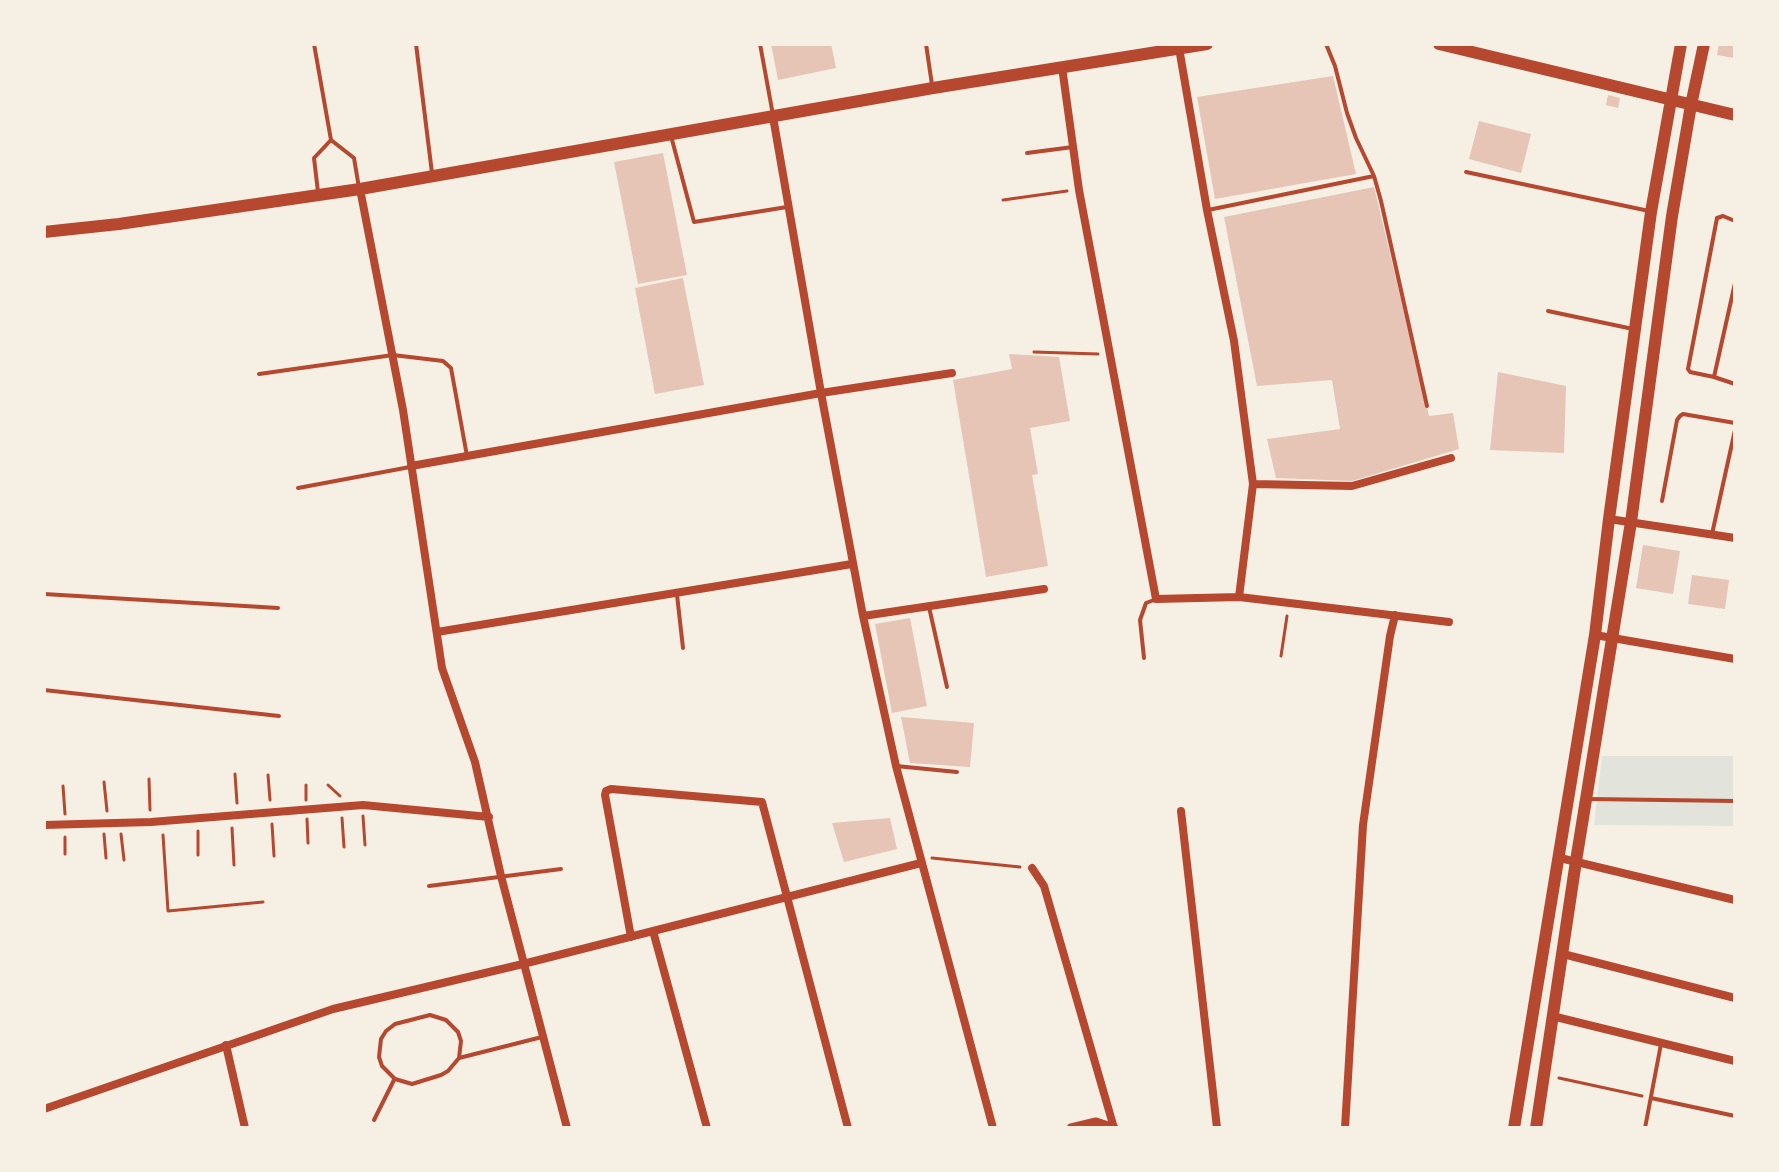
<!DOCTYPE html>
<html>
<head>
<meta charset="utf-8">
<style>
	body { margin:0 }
	#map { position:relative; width:1779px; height:1172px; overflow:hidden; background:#f6efe4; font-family:Barlow,sans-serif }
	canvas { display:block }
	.frame { position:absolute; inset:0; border:46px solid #f6efe4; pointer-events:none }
</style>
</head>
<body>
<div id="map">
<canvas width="1779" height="1172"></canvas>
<div class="frame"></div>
</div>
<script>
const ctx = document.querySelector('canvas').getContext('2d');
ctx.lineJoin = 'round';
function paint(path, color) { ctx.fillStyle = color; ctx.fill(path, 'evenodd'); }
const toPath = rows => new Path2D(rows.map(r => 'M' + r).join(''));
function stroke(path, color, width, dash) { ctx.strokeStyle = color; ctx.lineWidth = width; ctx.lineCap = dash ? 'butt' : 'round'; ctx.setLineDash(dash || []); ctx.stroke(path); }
const green = toPath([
	[1602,756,1735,756,1735,826,1594,825]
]);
const building = toPath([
	[771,44,831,44,836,68,778,80],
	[1719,44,1735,44,1734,58,1717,55],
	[1333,76,1356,174,1215,199,1197,97],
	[1608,95,1620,98,1618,108,1606,105],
	[1479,121,1531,134,1521,173,1469,159],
	[663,153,687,275,638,284,614,162],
	[1374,187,1429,416,1453,413,1459,449,1352,481,1276,478,1267,439,1340,429,1332,380,1257,386,1224,217],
	[683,278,704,385,655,394,635,288],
	[1009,354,1059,357,1070,421,1030,428,1038,474,1032,475,1048,566,986,577,953,380,1012,369],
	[1498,372,1566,386,1564,453,1490,450],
	[1643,545,1680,551,1673,594,1636,588],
	[1692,575,1729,580,1725,609,1688,604],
	[910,618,927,706,892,713,875,624],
	[901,717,974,723,970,767,910,763],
	[890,818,897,849,844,862,832,823]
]);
const path = toPath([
	[1003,200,1067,191],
	[1034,352,1098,354],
	[1281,656,1287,616],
	[235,774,237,803],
	[268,775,270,800],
	[149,779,150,810],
	[104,782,107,811],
	[306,785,306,800],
	[328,785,340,796],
	[63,786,65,814],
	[363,816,365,845],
	[342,818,344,847],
	[307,819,308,843],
	[272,824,274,856],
	[232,828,234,865],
	[198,831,198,855],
	[104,834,106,858],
	[121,834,124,860],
	[163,835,168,911,263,902],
	[65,854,65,837],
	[932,858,1020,867],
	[1559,1078,1642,1096]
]);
const service = toPath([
	[314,44,331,140,354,158,359,188],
	[416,44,432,173],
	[760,44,773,115],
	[926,44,932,85],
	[1326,44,1335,66,1347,113,1356,138,1374,176,1381,201,1427,406],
	[671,136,694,222,787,207],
	[1027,153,1073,147],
	[1466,172,1649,211],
	[318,192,314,158,331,140],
	[1208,210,1374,176],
	[1735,221,1723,216,1717,218,1688,369,1690,372,1714,377,1735,384],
	[1548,311,1633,329],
	[259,374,393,355,443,361,451,368,467,456],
	[1714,377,1735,283],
	[298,488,410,467],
	[1662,501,1677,420,1680,416,1683,414,1735,423],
	[1712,534,1735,430],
	[44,594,278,608],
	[677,595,683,648],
	[929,607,947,687],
	[1144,658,1140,620,1146,603,1154,600],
	[44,690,279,716],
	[896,766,957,772],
	[1589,799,1735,801],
	[429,886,561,869],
	[430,1015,446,1020,458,1032,461,1041,459,1058,448,1071,441,1075,412,1084,395,1079,382,1066,379,1057,381,1039,386,1031,395,1024,430,1015],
	[459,1058,542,1037],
	[1651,1098,1735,1116],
	[374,1120,394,1080],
	[1645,1128,1661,1044]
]);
const minor = toPath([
	[1179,48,1207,210,1234,341,1253,484,1239,597],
	[1062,67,1079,190,1156,599,1239,597,1449,622],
	[773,117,821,393,863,616,896,766,993,1128],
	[360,189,403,410,442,668,475,762,501,876,567,1128],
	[411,466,821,393,952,373],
	[1253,484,1352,486,1451,458],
	[1609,519,1735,538],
	[863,616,1044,589],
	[437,632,852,564],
	[1595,635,1735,659],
	[1181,811,1217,1128],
	[44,825,151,822,363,805,489,817],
	[1560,858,1735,900],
	[1032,868,1044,886,1114,1128],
	[653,931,707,1128],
	[631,937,605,795,606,791,611,789,762,802,848,1128],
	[1563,954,1735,998],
	[1552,1016,1735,1061],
	[226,1045,245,1128],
	[44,1109,333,1009,523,964,921,863],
	[1345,1128,1363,825,1390,636,1395,615]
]);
const tertiary = toPath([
	[1071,1128,1096,1122,1114,1128]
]);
const primary = toPath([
	[1439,44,1735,115],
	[44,232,119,224,360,189,933,88,1207,44],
	[1514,1128,1595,635,1609,519,1651,212,1681,44],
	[1536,1128,1576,861,1631,522,1672,216,1691,105,1704,44]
]);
paint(green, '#e2e4dc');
paint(building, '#e6c5b7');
stroke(path, '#b5482f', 3);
stroke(service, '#b5482f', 4);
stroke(minor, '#b5482f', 8);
stroke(tertiary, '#b5482f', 9);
stroke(primary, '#b5482f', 12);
</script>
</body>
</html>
